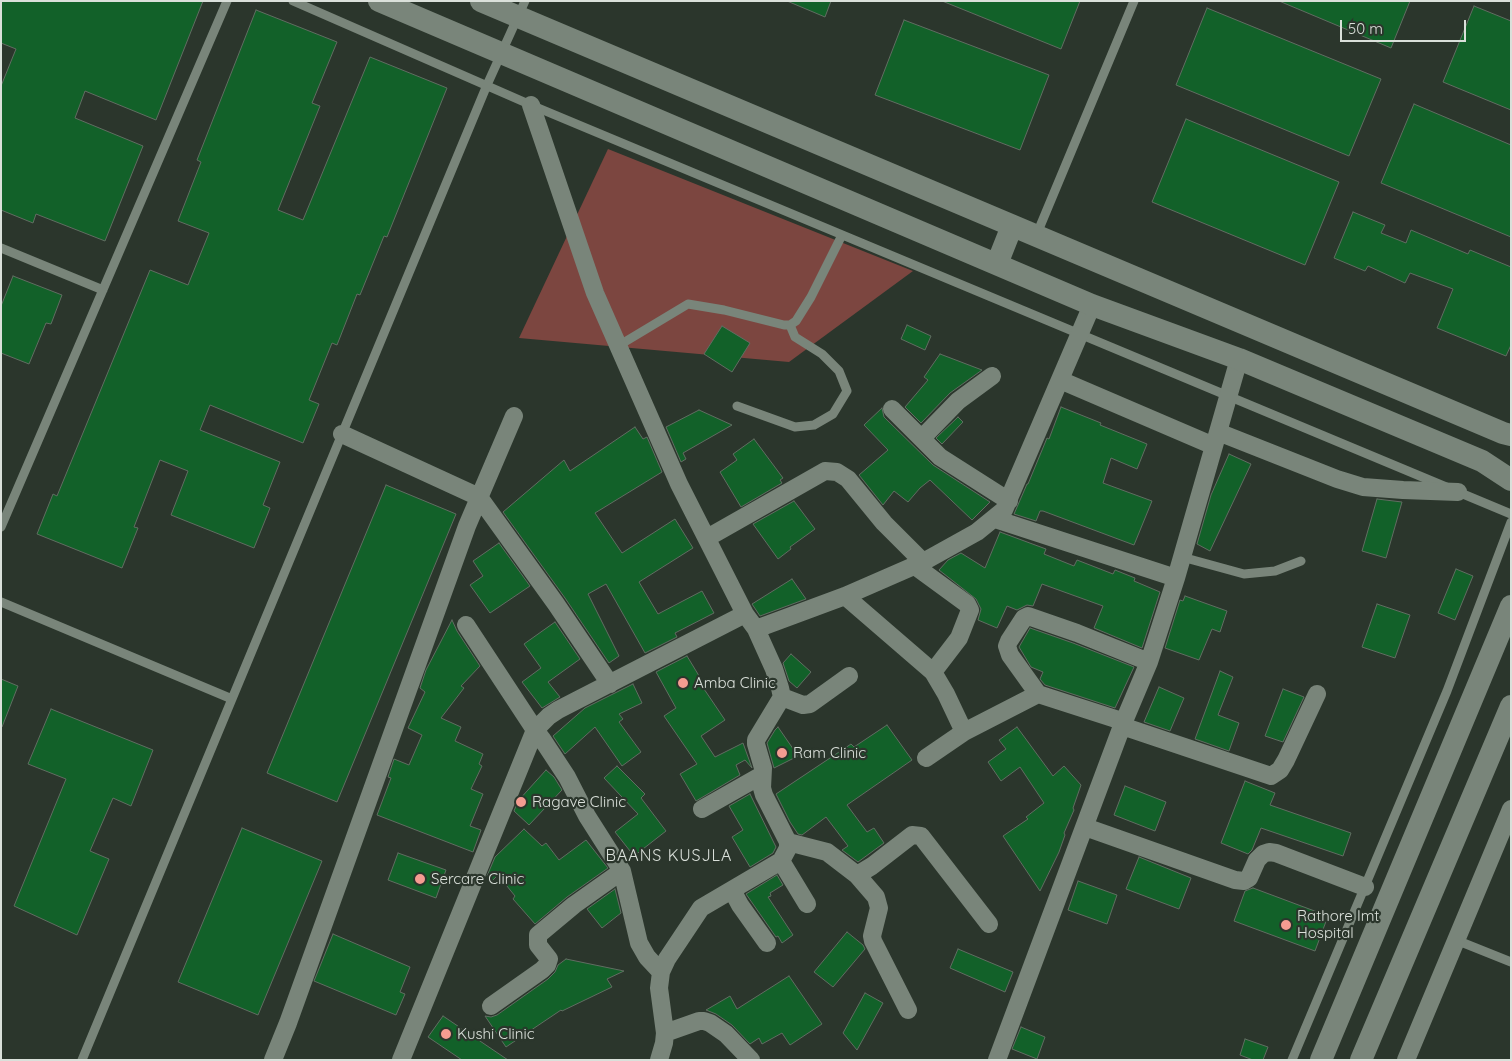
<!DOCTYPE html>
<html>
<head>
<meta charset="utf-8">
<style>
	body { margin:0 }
	#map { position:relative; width:1512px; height:1061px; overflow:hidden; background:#2b362c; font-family:Quicksand,sans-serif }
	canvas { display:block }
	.frame { position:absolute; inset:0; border:2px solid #dae0da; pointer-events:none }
	.scale { position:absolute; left:1340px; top:20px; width:126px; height:22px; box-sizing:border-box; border:2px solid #dae0da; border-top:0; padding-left:6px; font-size:15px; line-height:18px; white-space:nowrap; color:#dae0da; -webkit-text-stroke:4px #2b362c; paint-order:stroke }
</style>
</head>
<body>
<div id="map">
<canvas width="1512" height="1061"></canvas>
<div class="frame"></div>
<div class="scale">50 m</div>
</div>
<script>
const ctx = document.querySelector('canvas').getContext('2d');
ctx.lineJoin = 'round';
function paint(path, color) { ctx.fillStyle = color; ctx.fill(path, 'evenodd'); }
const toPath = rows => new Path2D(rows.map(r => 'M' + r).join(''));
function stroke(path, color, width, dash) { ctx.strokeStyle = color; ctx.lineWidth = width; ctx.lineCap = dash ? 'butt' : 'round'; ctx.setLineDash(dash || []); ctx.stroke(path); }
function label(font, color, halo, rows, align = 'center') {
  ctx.font = font + ' Quicksand,sans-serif'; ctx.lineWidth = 4.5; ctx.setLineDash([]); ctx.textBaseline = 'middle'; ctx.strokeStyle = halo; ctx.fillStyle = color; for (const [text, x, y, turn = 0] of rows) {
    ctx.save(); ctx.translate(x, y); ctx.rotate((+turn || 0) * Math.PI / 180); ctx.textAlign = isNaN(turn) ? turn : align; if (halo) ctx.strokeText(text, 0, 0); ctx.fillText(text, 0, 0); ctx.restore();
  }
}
const green = toPath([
	[608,149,913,271,789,362,519,338]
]);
const building = toPath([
	[1,1,203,1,156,120,85,91,75,118,143,146,105,241,36,214,33,223,1,210,1,86,16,49,1,43,1,1],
	[787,1,831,1,825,17,787,1],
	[942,1,1080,1,1061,49,942,1],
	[1279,1,1410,1,1391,48,1279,1],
	[1474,6,1511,21,1511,110,1443,82,1474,6],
	[1207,8,1381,79,1349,156,1176,85,1207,8],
	[256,10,337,42,312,103,320,106,278,210,303,220,370,57,447,88,387,237,384,236,360,295,357,294,337,345,332,343,309,400,319,404,303,443,210,405,200,430,280,462,263,505,270,508,254,548,171,515,188,471,160,460,134,527,138,528,122,568,37,534,53,494,57,496,150,270,188,285,209,233,178,221,201,162,197,160,256,10],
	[904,20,1049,75,1020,150,875,95,904,20],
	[1414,104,1511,145,1511,237,1381,183,1414,104],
	[1186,119,1339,182,1305,265,1152,202,1186,119],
	[1353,212,1385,225,1381,233,1406,243,1411,230,1468,254,1470,250,1511,267,1511,345,1506,356,1437,328,1453,289,1410,273,1405,283,1368,266,1365,271,1334,258,1353,212],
	[13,276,62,295,51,324,46,323,29,364,1,353,1,306,13,276],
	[907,325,931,336,925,350,901,339,907,325],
	[722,326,750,343,732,372,704,354,722,326],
	[940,354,982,370,950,393,921,423,905,407,928,380,924,377,940,354],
	[1061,407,1101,423,1100,425,1147,444,1137,469,1111,458,1103,483,1152,501,1134,545,1043,511,1040,511,1036,521,1014,514,1027,484,1028,484,1047,438,1049,439,1061,407],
	[882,408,884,417,933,465,990,502,972,520,930,480,920,488,908,502,894,491,883,505,859,475,888,450,864,425,882,408],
	[699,410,732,425,683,453,686,459,681,462,666,427,699,410],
	[958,417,963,422,942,444,936,438,958,417],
	[635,427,643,439,647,437,662,472,595,513,622,553,675,519,693,548,639,582,658,614,702,591,714,613,675,633,677,637,645,653,606,584,588,594,619,656,609,663,565,598,503,512,564,460,570,471,635,427],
	[754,439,783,478,780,480,782,483,741,507,720,472,737,460,733,454,754,439],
	[1229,454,1251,464,1210,551,1197,544,1211,495,1229,454],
	[386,485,456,514,337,802,267,773,386,485],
	[1377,499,1402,502,1386,558,1362,551,1377,499],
	[794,501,815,529,790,547,791,549,778,559,753,524,794,501],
	[1000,532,1046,549,1044,554,1074,566,1077,560,1113,574,1115,570,1135,578,1134,581,1160,592,1142,648,1094,628,1103,606,1042,584,1033,606,1027,605,1017,610,1007,606,997,628,978,620,981,609,976,599,939,570,948,560,961,553,985,568,1000,532],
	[499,543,530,586,490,613,470,585,483,576,473,561,499,543],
	[1456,569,1473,576,1455,620,1438,613,1456,569],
	[792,579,806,599,760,616,752,604,792,579],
	[1185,596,1227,611,1220,632,1212,629,1199,660,1165,648,1180,600,1183,601,1185,596],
	[1377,604,1410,615,1395,658,1362,647,1377,604],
	[452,620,457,631,480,666,461,686,464,688,441,718,461,727,455,741,483,754,479,764,482,766,471,789,483,794,470,826,481,830,473,852,377,815,391,778,388,777,394,759,409,765,422,735,408,728,425,692,420,688,426,670,452,620],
	[555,622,580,659,548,682,560,697,542,708,522,682,541,668,524,644,555,622],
	[1030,628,1073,643,1134,667,1115,708,1045,685,1040,679,1043,672,1031,667,1019,647,1030,628],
	[791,654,811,672,797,688,789,681,783,663,791,654],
	[687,656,704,684,702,686,725,720,701,736,715,757,743,743,752,768,745,760,736,765,740,775,696,801,680,774,697,764,664,716,676,708,656,672,687,656],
	[1220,671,1233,677,1218,715,1239,723,1229,751,1195,739,1220,671],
	[1,679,18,686,2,727,1,727,1,679],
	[633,684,642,703,619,714,623,719,619,722,641,752,622,766,595,727,565,754,553,736,585,708,633,684],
	[1159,687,1184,698,1170,731,1144,722,1159,687],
	[1283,689,1304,697,1283,742,1265,736,1283,689],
	[51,709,153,750,131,806,113,798,90,851,109,859,77,935,14,906,66,779,28,764,51,709],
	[887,725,912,760,847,805,867,832,874,828,884,843,858,862,842,850,848,846,826,817,802,835,798,834,790,822,776,794,851,744,854,747,887,725],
	[778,727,798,756,774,768,767,743,775,730,778,727],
	[1017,727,1053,776,1064,766,1081,785,1073,808,1074,810,1064,833,1065,835,1059,852,1040,891,1003,836,1028,819,1026,817,1044,803,1020,767,1001,781,988,762,1006,749,999,740,1017,727],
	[617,766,645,794,641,798,666,831,634,856,615,832,638,814,604,778,617,766],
	[546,770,554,777,562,790,529,825,514,811,518,801,546,770],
	[1245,781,1275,793,1270,805,1351,833,1343,856,1261,828,1252,850,1248,854,1221,843,1245,781],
	[1125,786,1166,802,1155,831,1114,815,1125,786],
	[750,794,776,847,773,853,750,867,732,837,743,830,729,806,750,794],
	[242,828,322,861,258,1015,178,982,242,828],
	[524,829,542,846,546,843,559,860,586,840,608,868,567,897,535,924,513,899,515,896,498,875,492,881,487,876,495,857,524,829],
	[398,853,446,870,436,898,388,880,398,853],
	[1139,857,1191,878,1179,909,1126,889,1139,857],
	[777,875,783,885,770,893,771,896,768,897,793,935,782,943,778,936,776,937,746,894,777,875],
	[1078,881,1117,895,1107,924,1068,910,1078,881],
	[1253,888,1328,916,1315,951,1234,921,1245,891,1253,888],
	[615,889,621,913,602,928,587,909,615,889],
	[847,932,863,945,865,949,833,987,814,972,847,932],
	[333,934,410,967,400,992,405,994,396,1015,314,981,333,934],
	[958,949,1013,972,1005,992,950,968,958,949],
	[566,959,624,971,607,979,612,987,562,1011,561,1010,506,1047,485,1016,491,1017,497,1015,548,979,555,972,558,965,566,959],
	[789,976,822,1024,790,1045,782,1033,762,1044,759,1038,750,1044,732,1025,716,1014,706,1010,730,996,737,1009,789,976],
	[865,993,883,1003,857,1050,843,1033,865,993],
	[443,1016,508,1060,462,1060,428,1037,443,1016],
	[1021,1027,1045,1037,1037,1059,1012,1049,1021,1027],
	[1245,1039,1268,1047,1263,1060,1253,1060,1240,1055,1245,1039]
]);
const service = toPath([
	[293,1,531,105,1511,514],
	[1036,236,1134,1],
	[1,248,103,290],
	[618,346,688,304,724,310,784,325,790,325,796,321,811,297,842,235],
	[737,406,795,427,814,425,833,414,847,391,839,371,822,354,795,337,790,325],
	[1,527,227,1],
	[1182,557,1244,574,1275,571,1301,561],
	[1,602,232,699],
	[1456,940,1511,962],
	[82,1060,487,85,525,1],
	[1292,1060,1447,691,1511,522]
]);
const minor = toPath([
	[531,105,595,293,679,484,745,614,756,629,774,669,780,688,782,697,756,740,756,744,763,768,762,788,764,795,788,842,788,848,781,861,701,908,667,959,661,972,659,988,665,1033,664,1043,659,1060],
	[1060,380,1214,446],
	[892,409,940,457,1009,501],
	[1218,432,1337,479,1363,487,1403,490,1458,492],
	[342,434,479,497,556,604,610,684],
	[922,438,958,401,992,376],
	[995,519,1176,578],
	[707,538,825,471,837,472,848,479,884,523,923,562],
	[915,566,967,604,970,610,959,638,933,672],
	[845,596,933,672,946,694,964,732],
	[466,625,535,730,542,739,567,777,587,816,622,871,639,943,647,957,661,972],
	[756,629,845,596,923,562,977,532,1004,510,1092,305],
	[782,697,803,705,810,704,849,676],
	[1125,722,1038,694,1010,655,1007,646,1009,641,1024,618,1028,616,1077,633,1149,662],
	[1122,726,1271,776,1280,770,1286,760,1317,694],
	[926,758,964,732,1038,694],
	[702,809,762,775],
	[1085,827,1235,880,1244,881,1249,878,1257,860,1263,854,1269,852,1276,853,1365,887],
	[788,842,827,852,857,875,876,897,879,908,872,936,873,941,908,1010],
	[781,861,807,904],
	[857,875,872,866,912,835,921,836,989,924],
	[732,890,740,905,767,943],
	[491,1006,542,970,547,965,549,959,538,945,538,935,574,905,622,871],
	[665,1033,699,1021,704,1021,710,1023,726,1034,751,1060],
	[273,1060,288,1023,467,526,514,416],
	[401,1060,535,730,549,716,558,710,745,614],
	[997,1060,1122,726,1149,662,1176,578,1239,359],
	[1406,1060,1511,809]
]);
const tertiary = toPath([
	[379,1,1092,305,1239,359,1482,461,1511,480],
	[481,1,1503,433,1511,435],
	[997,264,1012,226],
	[1321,1060,1511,606],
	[1361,1060,1511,706]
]);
const markers = [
	[683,683,6,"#f59c91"],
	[782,753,6,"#f59c91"],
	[521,802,6,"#f59c91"],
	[420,879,6,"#f59c91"],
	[1286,925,6,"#f59c91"],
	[446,1034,6,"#f59c91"]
];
const poiNames = [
	["Amba Clinic",694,683],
	["Ram Clinic",793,753],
	["Ragave Clinic",532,802],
	["Sercare Clinic",431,879],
	["Rathore Imt",1297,916],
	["Hospital",1297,933],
	["Kushi Clinic",457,1034]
];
const neighbourhoodNames = [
	["BAANS KUSJLA",669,856]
];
paint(green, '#7c4640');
paint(building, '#126129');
stroke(building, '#616d62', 1);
stroke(service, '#79857a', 9);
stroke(minor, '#79857a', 18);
stroke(tertiary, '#79857a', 22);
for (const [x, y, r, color] of markers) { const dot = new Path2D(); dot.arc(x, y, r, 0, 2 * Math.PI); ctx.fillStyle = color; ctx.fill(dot); stroke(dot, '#2b362c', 2); }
label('15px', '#dae0da', '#2b362c', poiNames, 'left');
ctx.letterSpacing = '1px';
label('16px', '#dae0da', '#2b362c', neighbourhoodNames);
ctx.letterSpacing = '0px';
</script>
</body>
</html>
